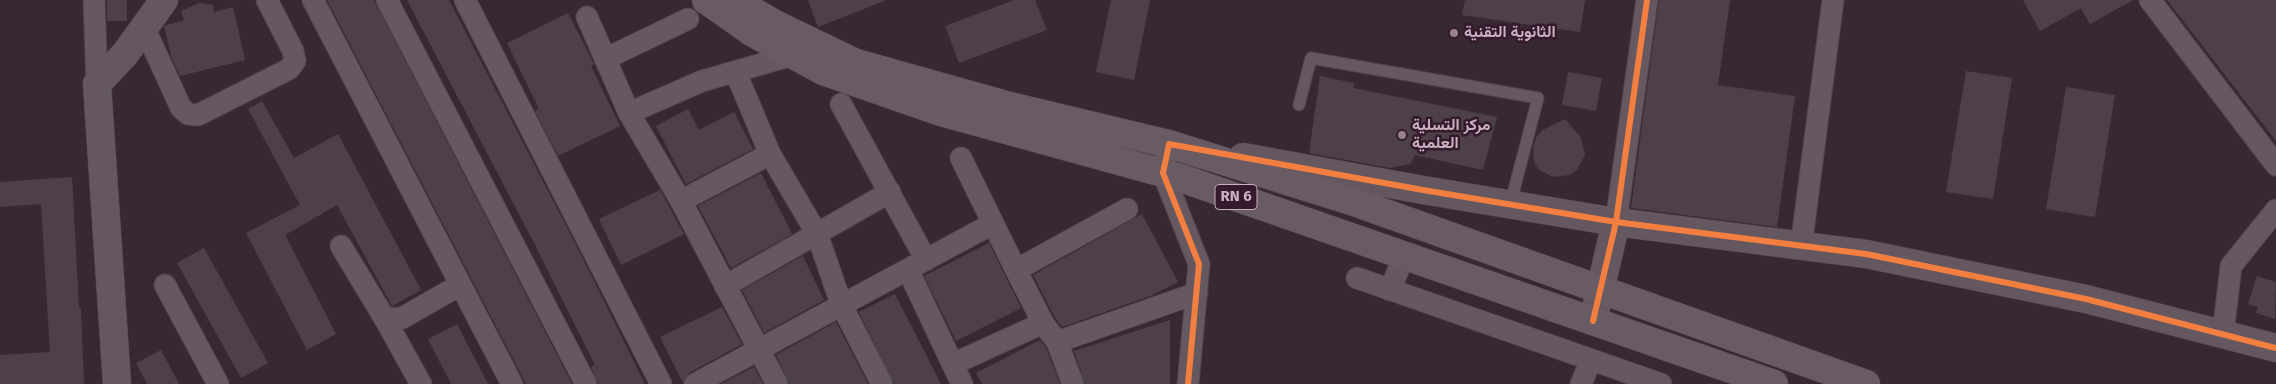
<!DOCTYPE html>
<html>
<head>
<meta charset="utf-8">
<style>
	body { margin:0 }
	canvas { display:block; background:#382833 }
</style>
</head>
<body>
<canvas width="2276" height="384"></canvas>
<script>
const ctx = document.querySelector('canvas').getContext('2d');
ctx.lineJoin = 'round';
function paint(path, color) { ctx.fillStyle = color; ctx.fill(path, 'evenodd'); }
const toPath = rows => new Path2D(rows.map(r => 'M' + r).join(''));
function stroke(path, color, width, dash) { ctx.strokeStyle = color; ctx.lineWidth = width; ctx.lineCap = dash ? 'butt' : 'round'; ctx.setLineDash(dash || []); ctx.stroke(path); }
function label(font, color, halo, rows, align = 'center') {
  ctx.font = font + ' "Fira Sans",Vazirmatn,sans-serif'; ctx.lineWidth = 5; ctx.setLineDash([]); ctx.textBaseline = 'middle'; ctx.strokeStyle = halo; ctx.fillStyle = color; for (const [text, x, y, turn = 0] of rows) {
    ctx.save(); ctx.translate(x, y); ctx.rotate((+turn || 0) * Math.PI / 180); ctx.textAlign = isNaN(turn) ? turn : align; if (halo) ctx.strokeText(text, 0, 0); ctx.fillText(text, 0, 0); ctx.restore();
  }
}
const building = toPath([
	[107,0,127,0,127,21,107,21],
	[327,0,374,0,572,384,526,384],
	[407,0,449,0,576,245,645,384,598,384,591,367,595,365,534,243],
	[808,0,884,0,884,1,818,27],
	[1014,0,1035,0,1047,30,959,63,945,26],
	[1111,0,1150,0,1134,80,1096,72],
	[1465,0,1585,0,1580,32,1462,15],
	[1659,0,1730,0,1718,85,1795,96,1777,227,1631,208],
	[2023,0,2133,0,2090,24,2081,8,2040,31],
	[2167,0,2276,0,2276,141],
	[199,3,213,5,214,12,233,7,245,60,180,76,172,59,164,26,184,20,181,11],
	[568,13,594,64,591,66,620,126,558,156,535,111,539,109,507,43],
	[1966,71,2012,78,1993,199,1946,192],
	[1568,72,1602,78,1596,111,1562,105],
	[1320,76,1354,83,1353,88,1497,117,1483,170,1415,155,1410,164,1390,168,1309,153],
	[2066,87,2115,95,2095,217,2046,209],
	[262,101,294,158,338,134,421,290,392,306,337,205,285,235,336,334,307,350,246,233,300,205,248,109],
	[688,109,699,130,734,112,753,149,686,184,656,126],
	[1565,119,1581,138,1585,155,1577,170,1570,175,1553,177,1538,169,1534,161,1533,147,1537,136,1543,130],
	[761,173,792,234,731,268,698,206],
	[72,177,79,308,81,308,84,384,0,384,0,355,50,352,41,204,0,207,0,182],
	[660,190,684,234,621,265,599,219],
	[1142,214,1178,282,1150,296,1062,327,1054,316,1033,275],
	[989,243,1021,308,956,341,924,276],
	[204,248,268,363,241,378,177,263],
	[803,256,824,300,764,333,742,290],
	[2257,276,2276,282,2275,319,2256,313,2258,307,2248,304],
	[895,294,941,384,894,384,859,312],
	[722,307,742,344,689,373,683,383,660,337],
	[1170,320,1170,384,1085,384,1074,351],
	[836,322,868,384,789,384,776,355],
	[457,324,488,384,451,384,428,339],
	[1040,340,1046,348,1060,384,982,384,976,373],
	[161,350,179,384,147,384,136,363],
	[754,367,763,384,721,384]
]);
const lane = toPath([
	[1299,105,1311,58,1538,98,1510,205]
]);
const street = toPath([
	[94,0,97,84],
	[313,0,512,384],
	[387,0,586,384],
	[465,0,661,384],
	[2150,0,2276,165],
	[587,17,629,113,681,201,777,384],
	[144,27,181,108,188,114,198,115,289,69,295,61,293,51,267,0],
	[605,59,688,19],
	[736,73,770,154,817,234,842,306,882,384],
	[841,104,926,260],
	[629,113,702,81,793,55],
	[1169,144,1163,173,1199,264,1188,384],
	[961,158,1016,270,1043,323,1057,342,1073,384],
	[681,201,770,154],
	[1616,222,1647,0],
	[341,246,385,319,402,318,460,285],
	[1801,247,1833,0],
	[908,270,962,384],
	[1016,270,1127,209],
	[1357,278,1661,384],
	[165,285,218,384],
	[725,286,890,192],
	[1390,290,1404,256],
	[385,319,421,384],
	[2223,334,2231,266,2276,210],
	[1057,342,1197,293],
	[953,364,1043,323],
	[695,384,992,224],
	[1581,384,1591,360]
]);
const secondary = toPath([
	[1243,157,1423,190,1616,222],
	[1593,321,1616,222,1866,254,2086,299,2276,348],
	[117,384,97,84,125,54,164,0]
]);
const primary = toPath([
	[706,0,753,33,823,71,941,112,1181,178,1774,384],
	[734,0,775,24,856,63,1006,105,1169,144,1357,203,1866,384]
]);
const cycleway = toPath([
	[1593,321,1616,222,1866,254,2086,299,2276,348],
	[1188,384,1199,264,1163,173,1169,144,1423,190,1616,222,1647,0]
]);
const markers = [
	[1454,33,5,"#97818f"],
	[1402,135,5,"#97818f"]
];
const shields = [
	[1236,197,42]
];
const shieldNames = [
	["RN 6",1236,197]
];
const poiNames = [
	["الثانوية التقنية",1464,33],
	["مركز التسلية",1412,126],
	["العلمية",1412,144]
];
paint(building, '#4e4049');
stroke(lane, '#51454d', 13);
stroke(street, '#51454d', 23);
stroke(secondary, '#51454d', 29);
stroke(primary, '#554550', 29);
stroke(lane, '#665861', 11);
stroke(street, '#665861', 21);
stroke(secondary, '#64575f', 28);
stroke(primary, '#685b63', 28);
stroke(cycleway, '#f27e40', 6);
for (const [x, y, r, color] of markers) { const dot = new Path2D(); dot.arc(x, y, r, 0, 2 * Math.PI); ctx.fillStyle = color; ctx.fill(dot); stroke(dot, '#341b2b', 2); }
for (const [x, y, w] of shields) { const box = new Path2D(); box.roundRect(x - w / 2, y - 12.5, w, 25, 4); ctx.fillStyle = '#341b2b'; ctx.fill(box); stroke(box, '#cab1c1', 1); }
label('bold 15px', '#cab1c1', null, shieldNames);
label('bold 16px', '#cab1c1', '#341b2b', poiNames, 'left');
</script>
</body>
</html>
